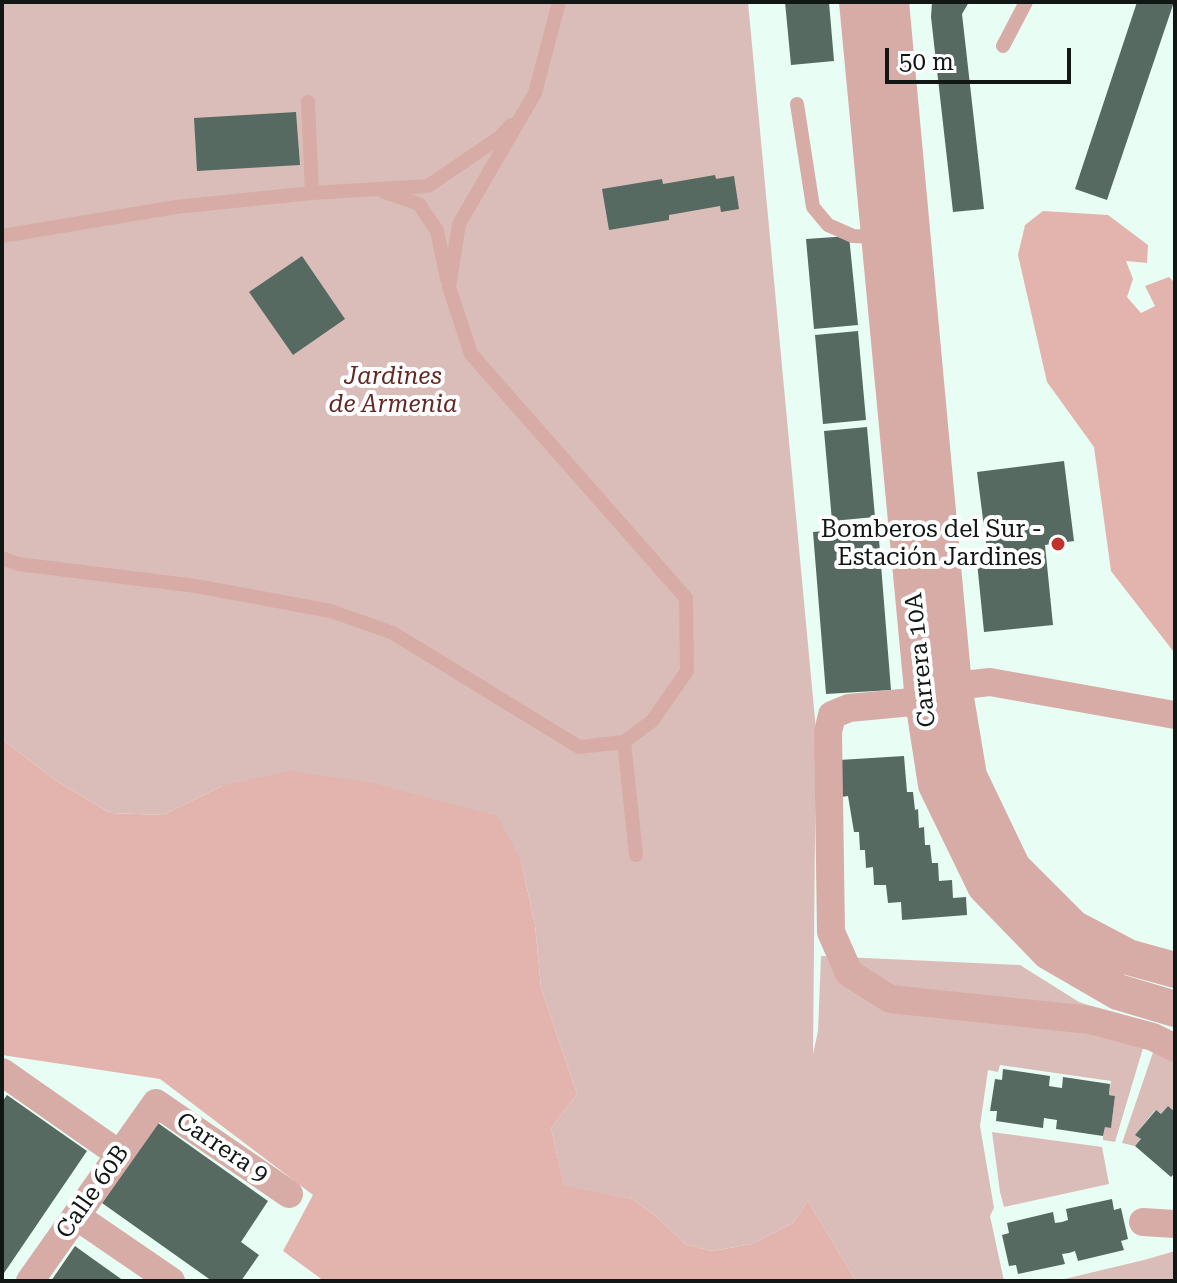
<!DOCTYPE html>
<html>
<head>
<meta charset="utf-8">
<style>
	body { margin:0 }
	#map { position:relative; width:1177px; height:1283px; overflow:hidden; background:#e8fef5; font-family:"Roboto Serif",serif }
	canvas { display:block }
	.frame { position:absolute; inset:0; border:4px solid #101714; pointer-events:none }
	.scale { position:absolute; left:885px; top:48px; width:186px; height:36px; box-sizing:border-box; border:4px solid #101714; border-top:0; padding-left:10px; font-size:24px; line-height:28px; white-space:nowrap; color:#101714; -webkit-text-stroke:6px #fff; paint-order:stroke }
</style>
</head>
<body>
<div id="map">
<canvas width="1177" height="1283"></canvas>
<div class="frame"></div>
<div class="scale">50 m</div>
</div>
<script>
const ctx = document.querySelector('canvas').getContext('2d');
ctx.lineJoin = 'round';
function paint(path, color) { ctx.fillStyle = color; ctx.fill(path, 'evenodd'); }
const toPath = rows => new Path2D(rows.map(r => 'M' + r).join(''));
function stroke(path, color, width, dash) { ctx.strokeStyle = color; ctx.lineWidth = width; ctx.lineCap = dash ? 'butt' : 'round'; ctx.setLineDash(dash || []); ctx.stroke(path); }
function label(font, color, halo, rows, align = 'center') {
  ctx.font = font + ' "Roboto Serif",serif'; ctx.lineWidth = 8; ctx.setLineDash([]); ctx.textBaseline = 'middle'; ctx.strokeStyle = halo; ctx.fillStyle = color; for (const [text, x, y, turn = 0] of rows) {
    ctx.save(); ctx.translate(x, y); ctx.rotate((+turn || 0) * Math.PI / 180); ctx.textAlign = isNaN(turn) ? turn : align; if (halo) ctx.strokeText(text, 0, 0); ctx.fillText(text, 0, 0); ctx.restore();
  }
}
const green = toPath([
	[2,2,748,2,816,730,813,1054,818,1031,821,956,1020,965,1079,1002,1112,1013,1146,1038,1115,1142,1103,1140,1103,1136,1105,1127,1111,1127,1115,1096,1109,1095,1111,1081,1000,1065,998,1072,988,1070,980,1126,994,1208,990,1216,1004,1281,856,1281,808,1201,793,1223,752,1244,712,1251,685,1244,657,1217,633,1199,564,1187,551,1128,577,1094,541,988,535,925,521,861,222,786,163,815,110,813,55,780,2,739],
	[1161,1029,1175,1032,1175,1112,1168,1106,1161,1114,1155,1110,1136,1134,1141,1139,1135,1146,1122,1143],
	[992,1132,1102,1147,1109,1184,1004,1207,1000,1192],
	[1175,1251,1175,1281,1056,1281,1144,1260]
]);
const forest = toPath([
	[1043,211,1108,215,1148,245,1147,263,1126,261,1133,279,1127,297,1141,313,1155,306,1145,286,1169,277,1175,283,1175,651,1173,651,1111,571,1094,447,1047,382,1018,255,1025,225],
	[2,739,55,780,110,813,163,815,222,786,290,771,369,782,497,816,521,861,535,925,541,988,577,1094,551,1128,564,1186,633,1199,657,1217,685,1244,712,1251,752,1244,793,1223,808,1201,856,1281,324,1281,283,1251,313,1195,160,1079,2,1055]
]);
const building = toPath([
	[785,2,829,2,834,61,791,65],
	[932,2,969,2,962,14,984,209,953,212,931,17],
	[1137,2,1174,2,1107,200,1075,189],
	[296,112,300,165,197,171,194,118],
	[715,175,716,179,734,176,739,209,721,212,720,206,669,215,669,220,609,230,602,189,662,179,663,184],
	[849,236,858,325,814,329,806,239],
	[302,256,345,319,293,355,249,292],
	[858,331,866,420,823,424,815,335],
	[867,427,875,517,832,521,824,431],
	[1064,461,1074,541,1045,545,1053,625,984,632,976,552,987,551,977,472],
	[878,527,891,690,826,694,813,532],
	[904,756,907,792,913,792,915,810,918,809,919,828,924,827,925,845,930,845,932,863,938,863,939,881,952,880,953,898,966,897,967,915,902,920,901,902,888,903,886,885,874,885,873,867,866,868,865,850,860,850,859,832,854,832,848,796,841,797,839,760],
	[1003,1069,1050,1076,1049,1086,1055,1087,1062,1088,1063,1077,1110,1084,1109,1095,1115,1096,1111,1128,1105,1127,1103,1136,1056,1129,1057,1120,1044,1118,1043,1128,996,1121,997,1111,990,1111,995,1079,1002,1080],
	[7,1095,87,1151,2,1276,2,1102],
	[1168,1106,1175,1112,1175,1173,1171,1177,1135,1146,1141,1139,1135,1135,1156,1110,1161,1114],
	[158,1123,268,1201,241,1242,259,1255,241,1281,212,1281,102,1203],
	[1112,1199,1114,1210,1121,1208,1128,1239,1121,1241,1124,1250,1078,1261,1075,1251,1069,1253,1062,1254,1065,1264,1018,1274,1016,1265,1009,1266,1002,1235,1009,1233,1007,1223,1053,1212,1055,1223,1062,1222,1068,1220,1066,1209],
	[75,1246,93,1259,124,1281,51,1281]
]);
const service = toPath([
	[1003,46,1026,2],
	[308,102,312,193],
	[797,104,813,207,828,225,853,236,878,237],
	[384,192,419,204,437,231,447,279],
	[2,236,176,207,312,193,428,186,500,137,511,125],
	[2,558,18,564,196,586,331,611,393,633,579,747,624,742,652,721,687,671,686,598,471,354,449,287,459,224,535,93,559,2],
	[624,742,636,855]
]);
const minor = toPath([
	[1175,715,990,682,954,686,923,701,849,708,832,715,828,732,831,932,849,973,890,999,1090,1020,1153,1037,1175,1048],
	[2,1072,119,1154],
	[76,1216,171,1281],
	[1143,1222,1175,1224],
	[30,1281,156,1103,289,1194]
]);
const tertiary = toPath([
	[857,2,923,701,936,785,985,886,1049,952,1118,992,1175,1009],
	[891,2,954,686,969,776,1013,868,1073,928,1128,957,1175,970]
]);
const markers = [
	[1058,544,8,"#c0322e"]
];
const parkNames = [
	["Jardines",393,377],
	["de Armenia",393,405]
];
const poiNames = [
	["Bomberos del Sur -",1042,530],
	["Estación Jardines",1042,558]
];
const streetNames = [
	["Carrera 10A",921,660,-96],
	["Carrera 9",222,1148,34],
	["Calle 60B",93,1192,-55]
];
paint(green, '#dabdb9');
paint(forest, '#e3b3ad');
paint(building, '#566a62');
stroke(service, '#d8aca6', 14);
stroke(minor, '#d8aca6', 28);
stroke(tertiary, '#d8aca6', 36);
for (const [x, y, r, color] of markers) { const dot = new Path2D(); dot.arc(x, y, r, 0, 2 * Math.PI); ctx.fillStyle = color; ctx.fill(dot); stroke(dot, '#fff', 3); }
label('italic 24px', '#632823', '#fff', parkNames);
label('24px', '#101714', '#fff', poiNames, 'right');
label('24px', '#101714', '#fff', streetNames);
</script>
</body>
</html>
